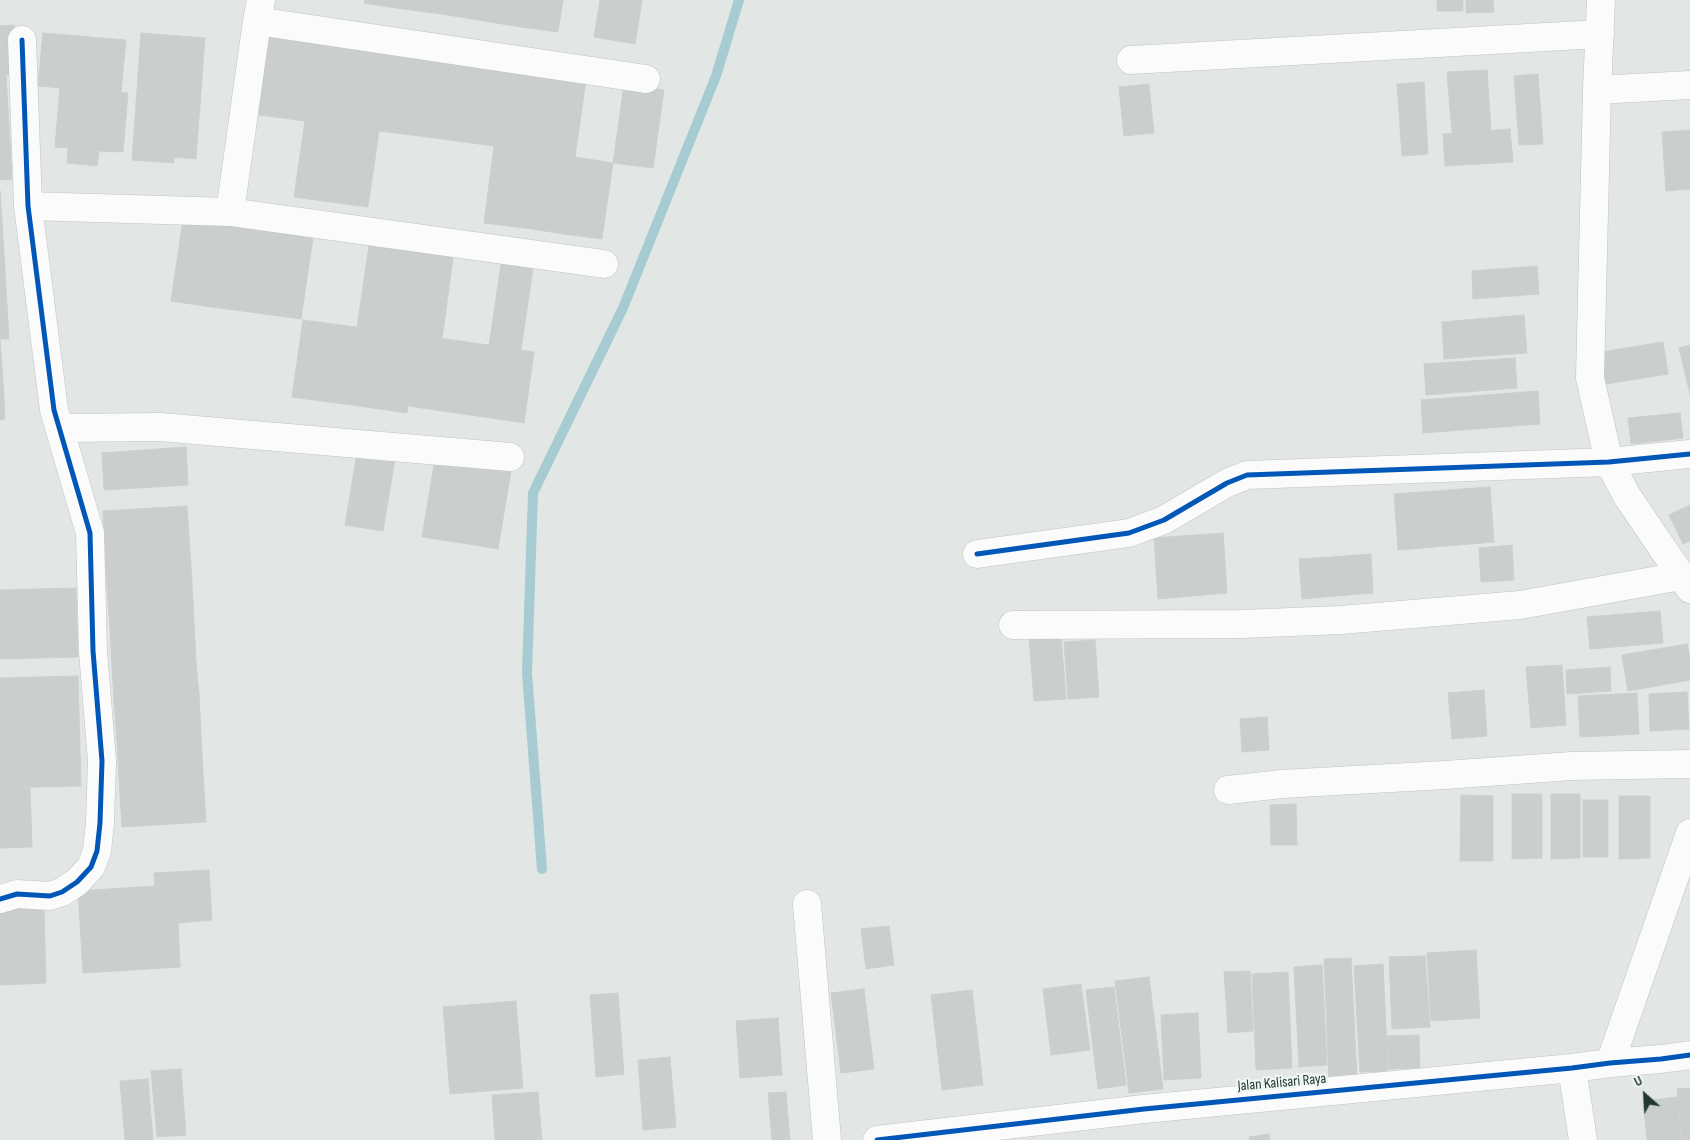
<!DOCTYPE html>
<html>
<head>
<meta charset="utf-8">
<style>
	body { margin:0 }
	#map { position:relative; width:1690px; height:1140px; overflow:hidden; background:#e2e7e5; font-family:"Sofia Sans Condensed",sans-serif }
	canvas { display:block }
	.north { position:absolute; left:1620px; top:1070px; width:50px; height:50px; -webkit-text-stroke:4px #f0f6f3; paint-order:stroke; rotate:334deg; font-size:14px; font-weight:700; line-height:20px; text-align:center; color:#233832 }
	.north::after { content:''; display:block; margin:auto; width:18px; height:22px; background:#233832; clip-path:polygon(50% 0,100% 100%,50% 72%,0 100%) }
</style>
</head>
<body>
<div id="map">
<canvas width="1690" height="1140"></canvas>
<div class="north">U</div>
</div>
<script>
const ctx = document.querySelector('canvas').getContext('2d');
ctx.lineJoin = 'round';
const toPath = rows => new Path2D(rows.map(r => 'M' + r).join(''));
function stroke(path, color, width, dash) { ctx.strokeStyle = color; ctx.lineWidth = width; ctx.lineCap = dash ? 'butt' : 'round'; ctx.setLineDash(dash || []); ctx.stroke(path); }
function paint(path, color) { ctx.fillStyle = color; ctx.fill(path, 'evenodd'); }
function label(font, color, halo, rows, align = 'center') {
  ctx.font = font + ' "Sofia Sans Condensed",sans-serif'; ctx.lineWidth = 4.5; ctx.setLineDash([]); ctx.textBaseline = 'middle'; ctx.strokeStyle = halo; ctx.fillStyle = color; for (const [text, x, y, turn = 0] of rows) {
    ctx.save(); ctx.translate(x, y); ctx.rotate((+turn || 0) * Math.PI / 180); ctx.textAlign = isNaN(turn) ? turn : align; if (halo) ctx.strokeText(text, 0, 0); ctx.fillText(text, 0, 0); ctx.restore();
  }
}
const stream = toPath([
	[542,869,527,673,533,493,623,308,716,76,739,0]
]);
const building = toPath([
	[365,0,404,0,403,9,364,3,365,0],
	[404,0,444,0,442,14,403,9,404,0],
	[444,0,487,0,484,21,442,14,444,0],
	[487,0,525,0,521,27,484,21,487,0],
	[525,0,563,0,558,32,521,27,525,0],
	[600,0,642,0,635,44,594,37,600,0],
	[1437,0,1463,0,1463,11,1437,11,1437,0],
	[1466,0,1493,0,1494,12,1466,13,1466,0],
	[14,25,17,74,0,75,0,26,14,25],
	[43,33,126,40,121,93,38,86,43,33],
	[141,33,205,38,196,159,174,157,174,163,132,160,141,33],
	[263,36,316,43,305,121,252,114,263,36],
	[316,43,352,48,341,126,305,121,316,43],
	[352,48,390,53,379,131,341,126,352,48],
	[390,53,430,59,419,136,379,131,390,53],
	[430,59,505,69,494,146,419,136,430,59],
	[505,69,546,74,535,152,494,146,505,69],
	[1487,70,1491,130,1452,133,1447,72,1487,70],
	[6,74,10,142,0,142,0,75,6,74],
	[546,74,586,80,575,157,535,152,546,74],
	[1538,74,1543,144,1519,145,1514,76,1538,74],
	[1424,82,1428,154,1402,156,1397,84,1424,82],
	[1149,84,1154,133,1124,136,1119,87,1149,84],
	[624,85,664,90,653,168,613,163,624,85],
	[60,87,128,93,123,152,99,151,97,166,67,163,68,148,55,147,60,87],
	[305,121,341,126,330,202,294,197,305,121],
	[341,126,379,131,368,207,330,202,341,126],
	[1510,129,1513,162,1445,166,1443,134,1510,129],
	[1690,130,1690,189,1666,191,1662,132,1690,130],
	[0,142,10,142,12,179,0,180,0,142],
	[494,146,535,152,525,228,484,223,494,146],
	[535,152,575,157,564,234,525,228,535,152],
	[575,157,613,163,602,239,564,234,575,157],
	[0,191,2,221,0,221,0,191],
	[184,213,224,219,211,307,171,301,184,213],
	[224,219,263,224,250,312,211,307,224,219],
	[0,221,2,221,5,270,0,271,0,221],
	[263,224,314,231,301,319,250,312,263,224],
	[370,239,413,245,400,333,357,327,370,239],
	[413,245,454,251,442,339,400,333,413,245],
	[502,257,534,262,521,350,489,346,502,257],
	[1537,266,1539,294,1473,299,1472,271,1537,266],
	[5,270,7,305,0,306,0,271,5,270],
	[7,305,9,339,0,339,0,306,7,305],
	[1524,315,1527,353,1444,359,1442,322,1524,315],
	[303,320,340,325,329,402,292,397,303,320],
	[340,325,377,330,366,407,329,402,340,325],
	[377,330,418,335,407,413,366,407,377,330],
	[418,335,453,340,443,411,408,406,418,335],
	[0,339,3,382,0,383,0,339],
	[453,340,495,346,484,417,443,411,453,340],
	[1663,342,1668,374,1606,384,1601,352,1663,342],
	[1690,345,1690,394,1679,348,1690,345],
	[495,346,534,352,524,423,484,417,495,346],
	[1515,358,1517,388,1426,395,1424,364,1515,358],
	[3,382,5,419,0,420,0,383,3,382],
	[1538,391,1540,424,1423,433,1421,400,1538,391],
	[1680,413,1683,438,1631,444,1628,418,1680,413],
	[186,447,188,485,104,490,102,453,186,447],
	[358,447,396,453,383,531,345,525,358,447],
	[435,459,469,464,456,542,422,537,435,459],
	[469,464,511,471,498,549,456,542,469,464],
	[1490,487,1494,542,1398,550,1394,494,1490,487],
	[1690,505,1690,541,1683,544,1669,515,1690,505],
	[187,506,192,582,107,588,103,511,187,506],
	[1223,533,1227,593,1158,599,1154,538,1223,533],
	[1512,545,1514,580,1481,582,1479,548,1512,545],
	[1371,554,1373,593,1336,596,1333,557,1371,554],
	[1333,557,1336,596,1302,599,1299,559,1333,557],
	[192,582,194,622,110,628,107,588,192,582],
	[76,588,78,657,0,659,0,590,76,588],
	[1660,611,1663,643,1590,649,1587,617,1660,611],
	[194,622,196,662,112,667,110,628,194,622],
	[1061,635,1066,699,1034,701,1029,638,1061,635],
	[1095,640,1099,697,1068,699,1064,642,1095,640],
	[1687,644,1690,658,1690,680,1628,691,1622,655,1687,644],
	[196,662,199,695,114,701,112,667,196,662],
	[1562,665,1566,725,1531,728,1526,667,1562,665],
	[1610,667,1611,691,1567,694,1566,670,1610,667],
	[78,676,79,712,0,714,0,678,78,676],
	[1484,690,1487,736,1452,739,1448,693,1484,690],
	[1687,692,1689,729,1650,731,1649,694,1687,692],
	[1637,693,1639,734,1580,737,1578,696,1637,693],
	[199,695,201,736,117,742,114,701,199,695],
	[79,712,81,786,0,788,0,714,79,712],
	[1267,717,1269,750,1242,752,1240,719,1267,717],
	[201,736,203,773,119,779,117,742,201,736],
	[203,773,206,822,122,827,119,779,203,773],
	[0,788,30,788,32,847,0,848,0,788],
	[1512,794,1542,794,1542,858,1512,859,1512,794],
	[1551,794,1580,794,1580,858,1551,859,1551,794],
	[1461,795,1493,796,1493,861,1460,861,1461,795],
	[1619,796,1650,796,1650,858,1619,859,1619,796],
	[1583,800,1608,800,1608,857,1583,857,1583,800],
	[1296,804,1297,845,1271,845,1270,805,1296,804],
	[209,870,212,920,178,923,180,967,83,973,78,891,155,886,154,873,209,870],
	[44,908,46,983,0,985,0,909,44,908],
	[889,926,894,965,866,969,861,929,889,926],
	[1476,950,1480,1018,1431,1021,1427,953,1476,950],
	[1425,956,1430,1027,1392,1029,1389,957,1425,956],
	[1351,958,1357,1078,1329,1080,1324,959,1351,958],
	[1383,964,1388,1071,1360,1072,1354,966,1383,964],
	[1322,965,1327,1065,1299,1067,1294,967,1322,965],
	[1250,971,1253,1031,1228,1033,1224,972,1250,971],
	[1288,972,1292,1068,1256,1070,1252,974,1288,972],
	[1149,977,1163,1089,1129,1093,1115,981,1149,977],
	[1081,984,1090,1050,1051,1055,1043,989,1081,984],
	[1114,987,1126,1085,1098,1089,1086,990,1114,987],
	[864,989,874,1069,841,1073,831,993,864,989],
	[972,990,983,1085,942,1090,931,995,972,990],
	[618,993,624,1074,596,1077,590,995,618,993],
	[516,1001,523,1088,450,1094,443,1007,516,1001],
	[1198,1013,1201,1078,1164,1080,1161,1015,1198,1013],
	[778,1018,782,1075,767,1076,763,1019,778,1018],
	[763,1019,767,1076,740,1078,736,1021,763,1019],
	[1419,1035,1420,1068,1389,1069,1387,1036,1419,1035],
	[670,1057,676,1127,643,1130,638,1060,670,1057],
	[181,1069,186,1135,157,1137,151,1071,181,1069],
	[148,1079,153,1140,125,1140,120,1081,148,1079],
	[1690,1088,1690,1140,1682,1140,1677,1089,1690,1088],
	[538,1092,542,1140,495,1140,492,1095,538,1092],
	[786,1092,790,1140,772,1140,768,1093,786,1092],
	[1677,1097,1681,1140,1647,1140,1643,1101,1677,1097],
	[1269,1134,1270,1140,1250,1140,1249,1137,1269,1134]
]);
const minor = toPath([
	[1601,0,1597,90,1590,378,1609,462,1627,496,1690,589],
	[257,21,646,79],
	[1131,60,1600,34],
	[1597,90,1690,85],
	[28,206,230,212,604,264],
	[230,212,257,21,261,0],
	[60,428,160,427,510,457],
	[977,554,1129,533,1164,520,1227,483,1247,475,1609,462,1690,454],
	[1013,625,1242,624,1341,620,1520,605,1681,576],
	[1228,790,1282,784,1445,775,1572,766,1690,764],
	[0,899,17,894,50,896,62,892,77,882,91,867,97,851,100,823,102,761,93,651,90,533,54,410,28,206,22,40],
	[807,904,827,1140],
	[1610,1063,1690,833],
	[1572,1068,1583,1140],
	[877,1140,1144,1109,1572,1068,1610,1063,1661,1059,1690,1055]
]);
const cycleway = toPath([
	[977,554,1129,533,1164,520,1227,483,1247,475,1609,462,1690,454],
	[0,899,17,894,50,896,62,892,77,882,91,867,97,851,100,823,102,761,93,651,90,533,54,410,28,206,22,40],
	[877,1140,1144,1109,1572,1068,1610,1063,1661,1059,1690,1055]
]);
const streetNames = [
	["Jalan Kalisari Raya",1282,1083,-5]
];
stroke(stream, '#a6ccd1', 10);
paint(building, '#cacecc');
stroke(building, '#cbd0ce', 1);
stroke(minor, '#bfc4c2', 29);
stroke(minor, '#fbfbfb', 28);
stroke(cycleway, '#0057b8', 5);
label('15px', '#233832', '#f0f6f3', streetNames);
</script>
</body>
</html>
